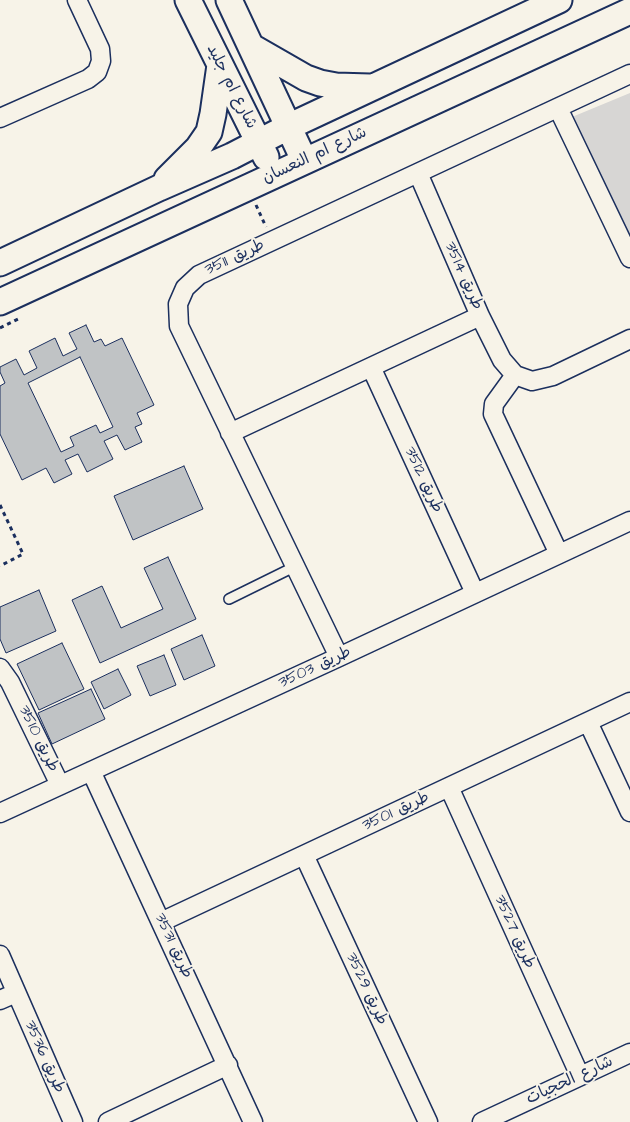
<!DOCTYPE html>
<html>
<head>
<meta charset="utf-8">
<style>
	body { margin:0 }
	canvas { display:block; background:#f7f3e8 }
</style>
</head>
<body>
<canvas width="630" height="1122"></canvas>
<script>
const ctx = document.querySelector('canvas').getContext('2d');
ctx.lineJoin = 'round';
function paint(path, color) { ctx.fillStyle = color; ctx.fill(path, 'evenodd'); }
const toPath = rows => new Path2D(rows.map(r => 'M' + r).join(''));
function stroke(path, color, width, dash) { ctx.strokeStyle = color; ctx.lineWidth = width; ctx.lineCap = dash ? 'butt' : 'round'; ctx.setLineDash(dash || []); ctx.stroke(path); }
function label(font, color, halo, rows, align = 'center') {
  ctx.font = font + ' "Architects Daughter","Playpen Sans Arabic",sans-serif'; ctx.lineWidth = 4; ctx.setLineDash([]); ctx.textBaseline = 'middle'; ctx.strokeStyle = halo; ctx.fillStyle = color; for (const [text, x, y, turn = 0] of rows) {
    ctx.save(); ctx.translate(x, y); ctx.rotate((+turn || 0) * Math.PI / 180); ctx.textAlign = isNaN(turn) ? turn : align; if (halo) ctx.strokeText(text, 0, 0); ctx.fillText(text, 0, 0); ctx.restore();
  }
}
const green = toPath([
	[630,93,630,236,572,117]
]);
const building = toPath([
	[86,325,94,342,101,339,105,346,122,338,154,405,137,413,142,424,135,427,142,442,125,450,117,435,104,441,113,459,87,472,78,454,65,460,72,474,54,483,46,468,22,480,0,434,0,386,5,383,0,372,0,367,16,359,24,375,37,368,29,351,55,338,63,356,77,349,69,333,86,325],
	[80,357,113,427,100,433,96,425,70,437,74,446,61,452,28,383,80,357],
	[184,466,203,509,133,540,114,496,184,466],
	[168,557,196,619,100,663,72,600,102,586,121,628,163,609,144,568,168,557],
	[39,590,56,631,6,653,0,639,0,607,39,590],
	[202,635,215,666,184,680,171,649,202,635],
	[62,643,84,689,39,710,17,664,62,643],
	[164,655,176,685,150,696,137,666,164,655],
	[118,669,131,695,104,709,91,682,118,669],
	[91,689,105,719,52,744,38,713,91,689]
]);
const path = toPath([
	[256,205,266,227],
	[0,328,20,318],
	[0,505,23,554,0,566]
]);
const lane = toPath([
	[229,599,296,566]
]);
const street = toPath([
	[558,108,630,258],
	[0,118,88,79,97,72,101,61,100,49,77,0],
	[418,173,480,316,502,360,515,375,532,381,553,376,630,339],
	[371,367,475,593],
	[515,375,494,404,493,414,559,554],
	[230,433,480,316],
	[339,657,179,326,178,304,185,288,199,275,630,74],
	[0,668,10,682,60,785],
	[588,722,630,812],
	[91,771,253,1122],
	[449,787,580,1076],
	[0,813,339,657,630,521],
	[304,855,428,1122],
	[161,922,630,702],
	[0,955,73,1122],
	[0,1000,16,993],
	[108,1122,228,1065],
	[482,1122,630,1053]
]);
const secondary = toPath([
	[188,0,266,157],
	[229,0,304,160],
	[252,47,306,78,320,83,336,86,370,87],
	[167,179,198,148,209,132,213,114,220,65],
	[0,263,159,188,232,156,288,127,559,0],
	[0,302,630,11]
]);
const streetNames = [
	["شارع ام جليد",231,87,63],
	["شارع ام النعسان",315,156,-25],
	["طريق 3511",235,258,-25],
	["طريق 3514",463,276,66],
	["طريق 3512",423,480,65],
	["طريق 3503",315,668,-25],
	["طريق 3510",38,739,64],
	["طريق 3501",396,812,-25],
	["طريق 3527",514,932,66],
	["طريق 3531",173,946,65],
	["طريق 3529",366,989,65],
	["طريق 3536",44,1057,66],
	["شارع الحجيات",570,1081,-25]
];
paint(green, '#d7d6d4');
paint(building, '#c0c3c5');
stroke(building, '#1b2f5e', 1);
stroke(lane, '#1b2f5e', 12);
stroke(street, '#1b2f5e', 21);
stroke(secondary, '#1b2f5e', 29);
stroke(path, '#1b2f5e', 3, [4, 4]);
stroke(lane, '#f7f3e8', 9);
stroke(street, '#f7f3e8', 18);
stroke(secondary, '#f7f3e8', 25);
label('16px', '#1b2f5e', '#f7f3e8', streetNames);
</script>
</body>
</html>
